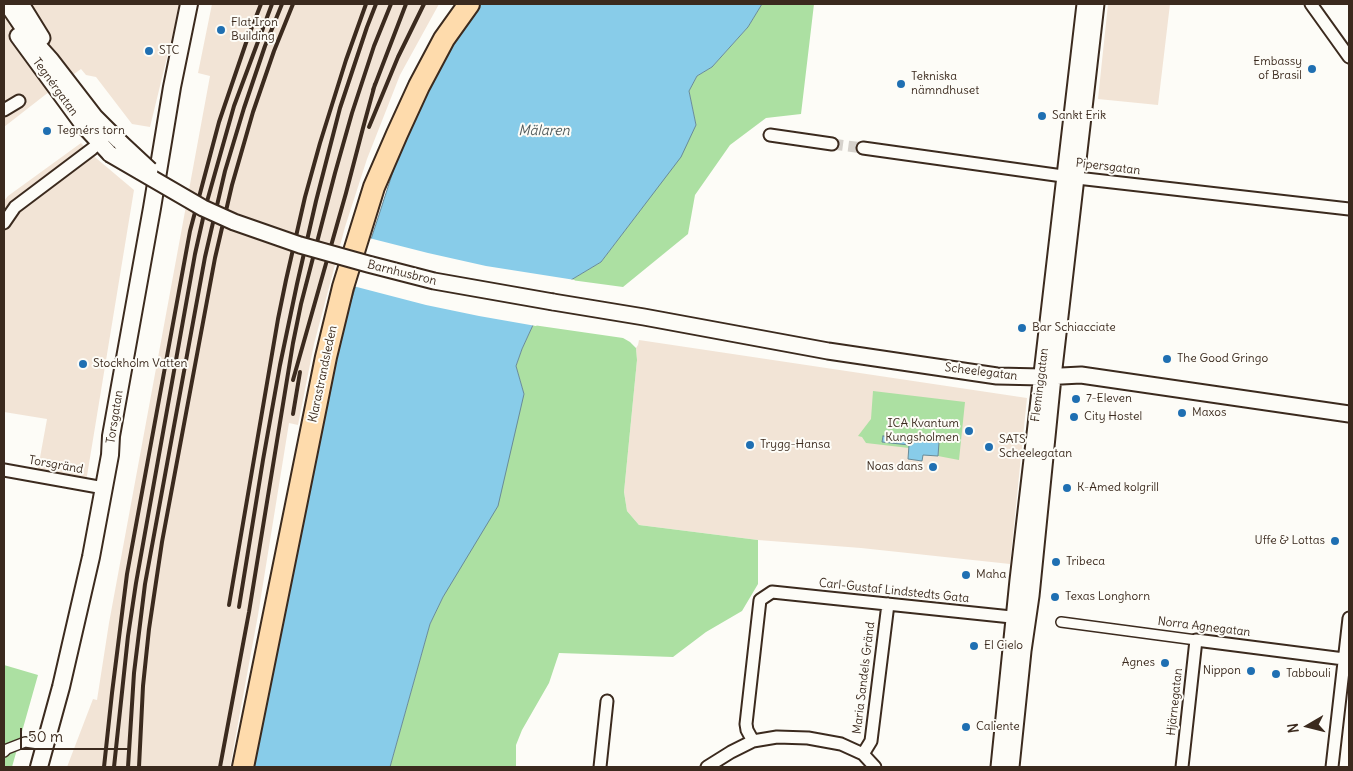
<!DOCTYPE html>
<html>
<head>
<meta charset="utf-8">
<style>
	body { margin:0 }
	#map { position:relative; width:1353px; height:771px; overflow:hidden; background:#fdfcf7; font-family:Delius,sans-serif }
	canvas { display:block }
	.frame { position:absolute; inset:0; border:5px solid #3b2a1e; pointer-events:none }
	.north { position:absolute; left:1283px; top:701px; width:50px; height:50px; -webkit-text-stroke:4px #fdfcf7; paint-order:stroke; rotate:262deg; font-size:14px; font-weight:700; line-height:20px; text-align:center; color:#3b2a1e }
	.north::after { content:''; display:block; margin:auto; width:18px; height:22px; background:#3b2a1e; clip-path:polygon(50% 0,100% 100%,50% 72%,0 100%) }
	.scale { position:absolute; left:20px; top:728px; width:111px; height:22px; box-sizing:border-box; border:2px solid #3b2a1e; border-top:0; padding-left:6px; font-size:15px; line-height:18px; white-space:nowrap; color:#3b2a1e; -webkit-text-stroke:4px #fdfcf7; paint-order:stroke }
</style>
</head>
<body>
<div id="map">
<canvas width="1353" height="771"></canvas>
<div class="frame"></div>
<div class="north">N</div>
<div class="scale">50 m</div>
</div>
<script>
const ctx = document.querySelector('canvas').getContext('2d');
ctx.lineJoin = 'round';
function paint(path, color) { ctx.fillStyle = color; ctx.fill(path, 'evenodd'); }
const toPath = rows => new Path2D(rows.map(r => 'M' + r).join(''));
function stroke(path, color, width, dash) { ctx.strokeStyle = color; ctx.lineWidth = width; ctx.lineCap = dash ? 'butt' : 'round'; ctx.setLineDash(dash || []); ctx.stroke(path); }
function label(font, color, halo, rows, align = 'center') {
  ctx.font = font + ' Delius,sans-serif'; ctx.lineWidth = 4; ctx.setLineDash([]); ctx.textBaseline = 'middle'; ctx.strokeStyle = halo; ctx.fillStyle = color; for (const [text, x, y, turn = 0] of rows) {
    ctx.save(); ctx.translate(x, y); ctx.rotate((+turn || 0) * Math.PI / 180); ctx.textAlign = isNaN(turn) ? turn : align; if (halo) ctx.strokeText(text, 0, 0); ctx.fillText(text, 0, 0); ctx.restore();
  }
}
const built = toPath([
	[4,4,180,4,150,127,132,124,96,77,86,75,81,69,45,95,4,127],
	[212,4,439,4,400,75,367,159,345,227,314,344,298,425,289,423,258,615,230,767,67,767,93,699,97,700,109,623,210,76,198,73],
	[1108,4,1170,4,1158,105,1098,99],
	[81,143,96,158,134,190,86,482,37,474,47,419,4,412,4,201,8,196],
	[639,340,1027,398,1010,564,861,548,758,540,639,525,627,511,624,492,637,360,636,348,638,345]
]);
const green = toPath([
	[762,4,814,4,801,114,766,118,730,145,695,195,688,234,623,287,571,280,601,262,650,197,696,125,689,91,697,76,712,67,748,27],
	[533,325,623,338,630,342,636,348,637,360,624,492,627,511,639,525,758,540,758,584,742,611,706,632,673,657,559,653,549,683,522,730,516,745,516,767,390,767,430,624,443,597,524,394,516,366,522,349],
	[873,391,965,402,959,460,938,456,939,442,883,436,882,442,910,444,909,448,866,443,862,437,858,436,871,419],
	[4,665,38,675,12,767,4,767]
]);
const water = toPath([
	[478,4,762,4,748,27,712,67,697,76,689,91,696,125,681,157,601,262,571,280,533,325,522,349,516,366,524,394,498,506,443,597,430,624,390,767,253,767,338,341,400,150,435,70,478,4],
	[883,436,939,442,938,456,923,455,922,461,908,459,909,445,882,442,883,436]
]);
const pier = toPath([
	[369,238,428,253,486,266,575,280,536,326,479,316,426,305,353,286]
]);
const minorTunnel = toPath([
	[832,144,863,148]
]);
const pedestrian = toPath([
	[1061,622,1196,640],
	[4,752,7,749,25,742,46,745]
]);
const minor = toPath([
	[1311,4,1349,57],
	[4,110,19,101],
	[770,135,832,144],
	[863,148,1077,178,1349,209],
	[4,223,15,207,92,149,104,138],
	[4,470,104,488],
	[753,741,747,730,746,724,760,600,772,592,1021,618],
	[863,754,871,741,888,604],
	[600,767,607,701],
	[707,767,731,752,753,741,777,737,808,738,841,744,863,754,875,767],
	[1182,767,1196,640,1344,659],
	[1332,767,1349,618]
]);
const tertiary = toPath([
	[7,4,26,32,51,60,95,117,121,143],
	[21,4,42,38],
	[18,36,84,126,110,154],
	[553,302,644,317,828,351,997,376,1042,377,1081,375,1349,414],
	[999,767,1018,580,1085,4],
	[1011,767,1023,651,1031,596,1053,377,1096,4]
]);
const secondary = toPath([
	[39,767,61,687,91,557,110,455,111,436,152,208,172,87,189,4]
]);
const trunk = toPath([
	[243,767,326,357,343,287,374,187,397,134,419,86,444,39,469,4]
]);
const rail = toPath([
	[373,90,406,4],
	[369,127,398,57,424,4],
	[293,380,346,193,363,128,375,84],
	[293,414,300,372],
	[229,605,278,319,286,280,305,197,320,143,346,60,366,4],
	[239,607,263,460,280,365,297,284,316,201,340,108,367,27,376,4],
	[104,767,112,693,127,574,190,231,219,122,247,40,261,4],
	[114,767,128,636,136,583,195,254,206,205,234,106,272,4],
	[128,767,134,673,145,584,205,257,225,171,244,108,265,46,282,4],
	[139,767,143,686,149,629,162,542,215,258,232,185,253,112,274,51,293,4],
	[220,767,249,612,293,343,301,304,335,173,352,113,374,46,391,4]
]);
const tertiaryBridge = toPath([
	[121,143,150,170],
	[110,154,203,208,234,222,300,245,368,264,434,281,553,302]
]);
const markers = [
	[221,30,5,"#1f6fb2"],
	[149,51,5,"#1f6fb2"],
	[1312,69,5,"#1f6fb2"],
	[901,84,5,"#1f6fb2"],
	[1042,116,5,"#1f6fb2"],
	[47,131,5,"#1f6fb2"],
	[1022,328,5,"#1f6fb2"],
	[1167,359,5,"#1f6fb2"],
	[83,364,5,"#1f6fb2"],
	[1076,399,5,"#1f6fb2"],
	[1182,413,5,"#1f6fb2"],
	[1074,417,5,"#1f6fb2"],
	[969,431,5,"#1f6fb2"],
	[750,445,5,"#1f6fb2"],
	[989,447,5,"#1f6fb2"],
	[933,467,5,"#1f6fb2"],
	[1067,488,5,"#1f6fb2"],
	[1335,541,5,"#1f6fb2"],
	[1056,562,5,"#1f6fb2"],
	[966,575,5,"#1f6fb2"],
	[1055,597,5,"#1f6fb2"],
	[974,646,5,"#1f6fb2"],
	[1165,663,5,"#1f6fb2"],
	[1251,671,5,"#1f6fb2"],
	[1276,674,5,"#1f6fb2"],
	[966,727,5,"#1f6fb2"]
];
const poiNames = [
	["Flat Iron",231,23],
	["Building",231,37],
	["STC",159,51],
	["Embassy",1302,62,"right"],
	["of Brasil",1302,76,"right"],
	["Tekniska",911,77],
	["nämndhuset",911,91],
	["Sankt Erik",1052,116],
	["Tegnérs torn",57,131],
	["Bar Schiacciate",1032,328],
	["The Good Gringo",1177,359],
	["Stockholm Vatten",93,364],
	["7-Eleven",1086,399],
	["Maxos",1192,413],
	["City Hostel",1084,417],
	["ICA Kvantum",959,424,"right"],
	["Kungsholmen",959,438,"right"],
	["SATS",999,440],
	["Scheelegatan",999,454],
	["Trygg-Hansa",760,445],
	["Noas dans",923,467,"right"],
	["K-Amed kolgrill",1077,488],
	["Uffe & Lottas",1325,541,"right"],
	["Tribeca",1066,562],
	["Maha",976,575],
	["Texas Longhorn",1065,597],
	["El Cielo",984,646],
	["Agnes",1155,663,"right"],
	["Nippon",1241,671,"right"],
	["Tabbouli",1286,674],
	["Caliente",976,727]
];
const streetNames = [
	["Tegnérgatan",55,87,54],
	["Pipersgatan",1108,167,7],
	["Barnhusbron",402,273,14],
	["Scheelegatan",981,372,7],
	["Klarastrandsleden",323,374,-78],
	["Fleminggatan",1040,385,-83],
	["Torsgatan",115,417,-81],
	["Torsgränd",56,465,10],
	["Carl-Gustaf Lindstedts Gata",894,591,6],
	["Norra Agnegatan",1204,627,7],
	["Maria Sandels Gränd",864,678,-83],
	["Hjärnegatan",1175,702,-84]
];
const waterNames = [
	["Mälaren",544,131]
];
paint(built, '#f2e4d6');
paint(green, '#ace0a2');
paint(water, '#88cce9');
stroke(water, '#698b98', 1);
paint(pier, '#fdfcf7');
stroke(minorTunnel, '#d6d2cc', 11, [11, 5.5]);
stroke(pedestrian, '#3b2a1e', 12);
stroke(minor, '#3b2a1e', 15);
stroke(tertiary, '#3b2a1e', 19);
stroke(secondary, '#3b2a1e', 20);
stroke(trunk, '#3b2a1e', 24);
stroke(pedestrian, '#fdfcf7', 9);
stroke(minor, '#fdfcf7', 11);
stroke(tertiary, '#fdfcf7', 15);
stroke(secondary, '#fdfcf7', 16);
stroke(trunk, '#fedbac', 20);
stroke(rail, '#3b2a1e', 4);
stroke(tertiaryBridge, '#3b2a1e', 19, []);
stroke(tertiaryBridge, '#fdfcf7', 15);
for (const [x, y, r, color] of markers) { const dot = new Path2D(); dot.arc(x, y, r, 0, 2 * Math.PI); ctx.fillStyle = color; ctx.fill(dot); stroke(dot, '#fdfcf7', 2); }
label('12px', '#3b2a1e', '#fdfcf7', poiNames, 'left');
label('12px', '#3b2a1e', '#fdfcf7', streetNames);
label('italic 14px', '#525b5b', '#fdfcf7', waterNames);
</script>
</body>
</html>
